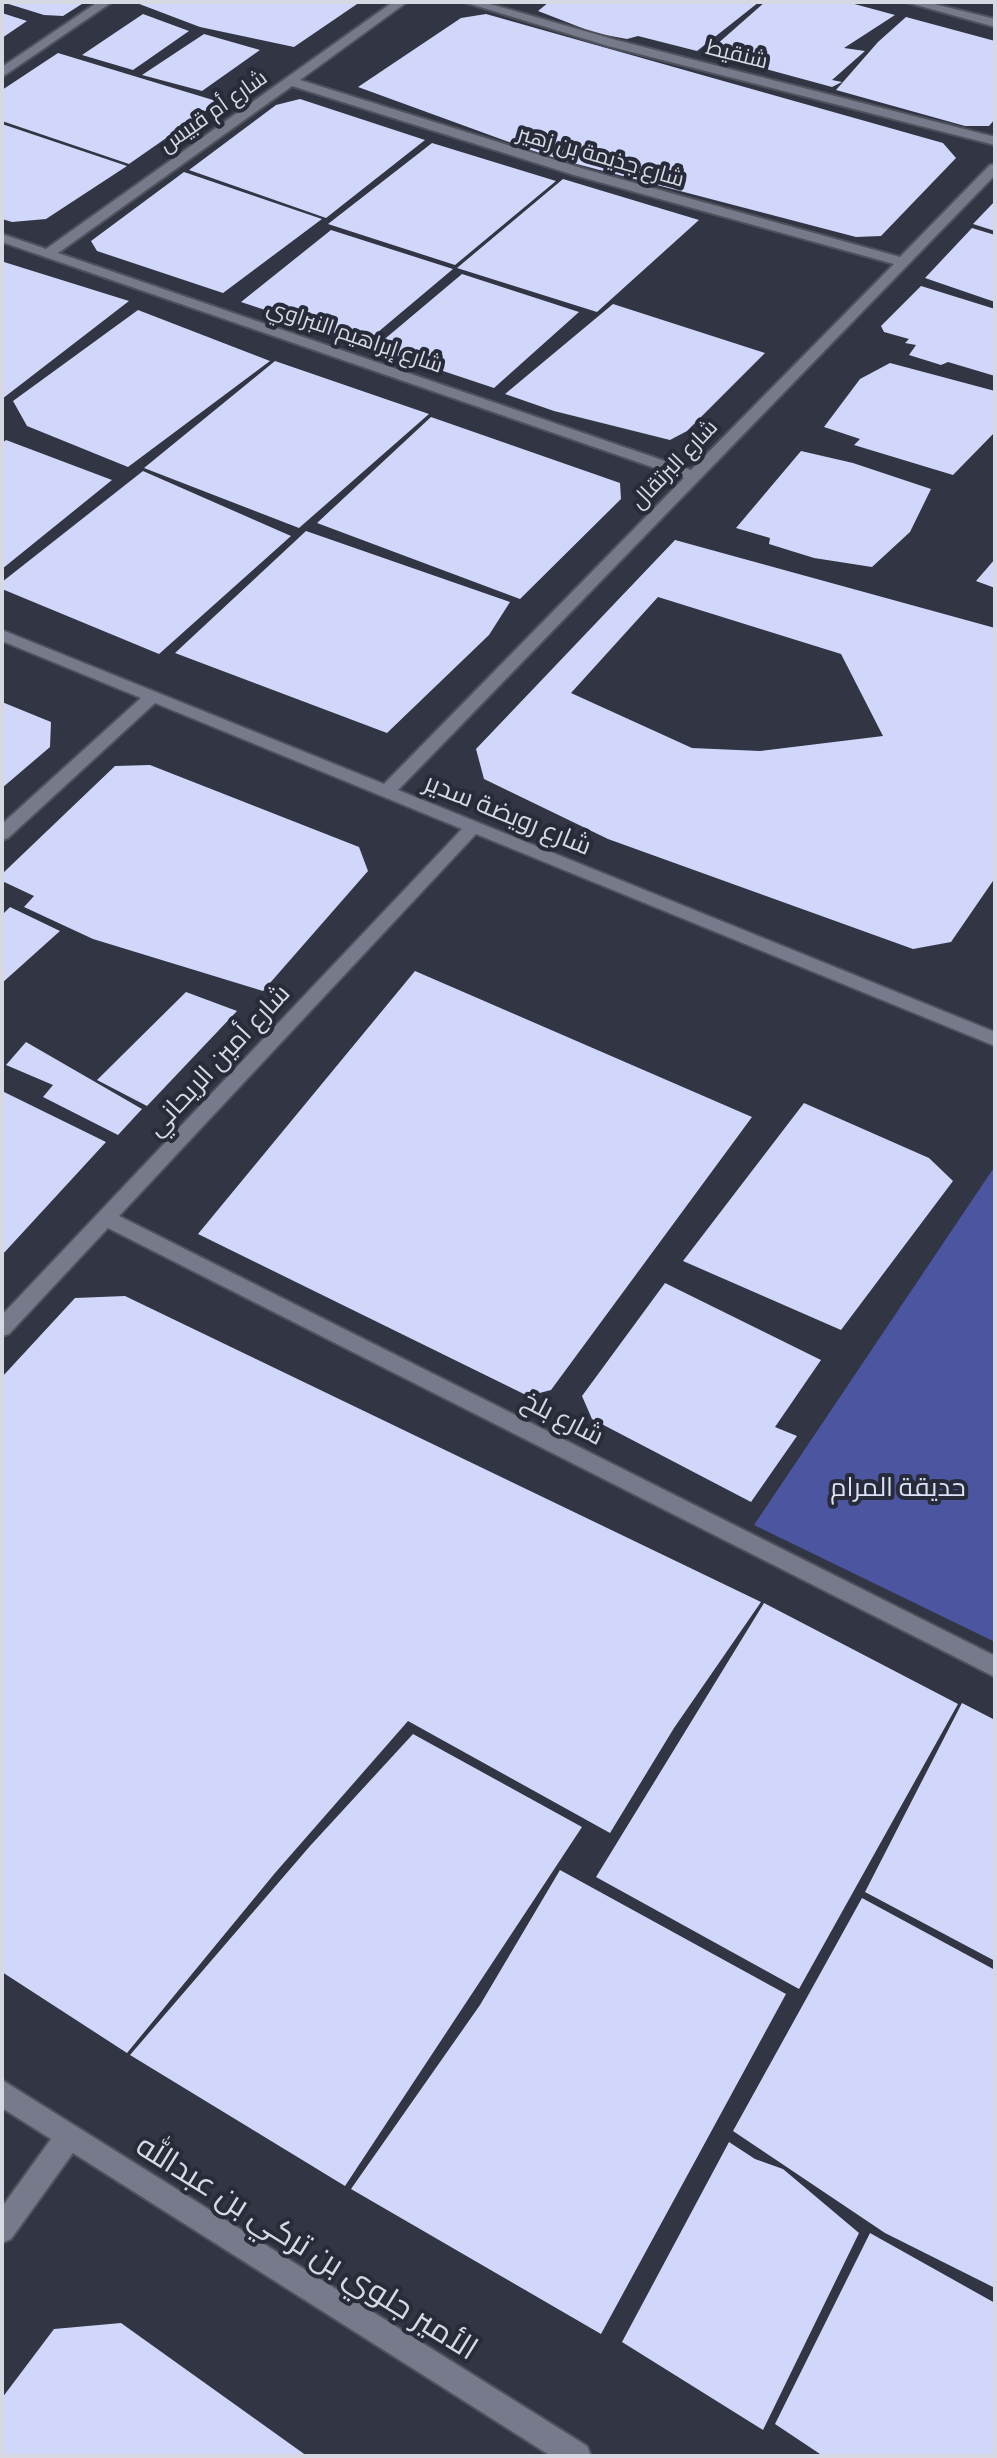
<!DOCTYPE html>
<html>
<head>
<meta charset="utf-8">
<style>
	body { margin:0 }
	#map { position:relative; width:997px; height:2458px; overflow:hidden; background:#323543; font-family:"Exo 2",sans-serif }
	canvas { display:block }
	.frame { position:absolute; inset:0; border:4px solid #d7d9e2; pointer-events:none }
</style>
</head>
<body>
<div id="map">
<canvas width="997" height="2458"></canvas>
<div class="frame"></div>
</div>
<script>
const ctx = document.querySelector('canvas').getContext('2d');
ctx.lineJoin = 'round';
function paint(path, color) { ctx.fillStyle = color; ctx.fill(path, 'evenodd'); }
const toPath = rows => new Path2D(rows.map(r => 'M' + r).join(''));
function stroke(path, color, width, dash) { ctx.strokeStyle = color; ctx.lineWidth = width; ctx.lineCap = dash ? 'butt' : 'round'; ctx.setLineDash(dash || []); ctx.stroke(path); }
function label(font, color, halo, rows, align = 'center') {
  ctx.font = font + ' "Exo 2",Cairo,sans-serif'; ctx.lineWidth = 8; ctx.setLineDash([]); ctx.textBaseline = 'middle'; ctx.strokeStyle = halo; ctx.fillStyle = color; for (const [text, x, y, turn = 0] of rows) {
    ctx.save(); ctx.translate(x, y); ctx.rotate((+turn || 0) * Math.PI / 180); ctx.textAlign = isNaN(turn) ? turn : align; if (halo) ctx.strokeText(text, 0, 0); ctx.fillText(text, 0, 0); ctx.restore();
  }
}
const green = toPath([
	[995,1166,995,1642,754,1525]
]);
const building = toPath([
	[2,2,85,2,63,16,44,15],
	[134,2,360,2,294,47,200,27],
	[549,2,759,2,697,51,638,36,627,39,595,33,538,11],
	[765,2,847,2,895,15,844,48,865,51,832,80,842,82,832,87,707,53],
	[2,13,27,21,2,38],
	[143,14,189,31,133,70,82,55],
	[486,14,943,143,956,158,881,236,856,237,550,157,358,87,461,18],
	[906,17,995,41,995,119,989,126,965,126,836,90,878,42],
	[204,34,260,50,202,91,142,75],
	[58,53,213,100,215,104,129,164,2,121,2,90],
	[300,99,425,140,326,218,189,170,276,105],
	[2,124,127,166,46,219,12,222,2,219],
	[432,143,556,181,455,265,328,224],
	[184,172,322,219,223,293,97,251,91,241],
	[563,179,699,220,597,312,457,268],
	[995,201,995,231,973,224],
	[972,228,995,235,995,302,925,278],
	[331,230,453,269,365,343,241,302],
	[4,262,129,301,2,399,2,263],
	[462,274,579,312,494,388,374,348],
	[921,286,995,309,995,376,948,362,941,365,909,355,916,345,905,343,909,339,884,332,881,326],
	[613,304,765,353,687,431,670,440,554,411,505,394],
	[138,310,270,361,128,467,27,426,13,401],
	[275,361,429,414,299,528,144,468],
	[890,363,995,391,995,432,953,475,854,445,860,439,824,427,860,379],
	[431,417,620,483,621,499,520,599,317,523],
	[6,440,112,480,2,569,2,443],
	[801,451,853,463,931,489,910,532,872,567,814,558,769,544,770,538,736,528],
	[143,471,291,536,159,654,2,589,2,582],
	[306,531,510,602,489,635,387,733,175,653],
	[675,540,995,628,995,878,951,942,913,949,608,839,484,779,476,749],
	[658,597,841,654,883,736,760,751,692,748,571,693],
	[995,559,995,588,976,581],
	[2,702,51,722,50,747,2,788],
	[150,765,359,847,368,871,263,991,93,939,24,907,34,896,2,881,2,874,115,766],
	[10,907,60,931,2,983,2,915],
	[415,971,752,1117,551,1390,528,1396,198,1234],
	[186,992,237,1011,147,1106,97,1080],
	[26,1042,142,1109,118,1135,43,1097,53,1085,6,1065],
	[2,1091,106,1142,2,1255],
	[804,1103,929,1158,953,1181,841,1330,683,1261],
	[665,1283,821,1360,775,1427,797,1436,751,1502,592,1419,582,1396],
	[125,1296,761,1602,674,1728,610,1833,408,1721,275,1873,127,2053,2,1972,2,1377,75,1298],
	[764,1603,958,1704,799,1989,596,1877],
	[962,1703,995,1720,995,1961,865,1892],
	[413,1734,582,1827,345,2186,130,2055,310,1846],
	[560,1870,786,1994,601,2334,351,2189,480,2005],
	[862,1898,995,1970,995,2288,885,2233,733,2131],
	[729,2142,755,2159,783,2169,859,2233,763,2430,622,2342],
	[870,2233,995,2303,995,2456,823,2456,775,2424],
	[121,2323,307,2456,2,2456,2,2398,54,2329]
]);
const minor = toPath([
	[98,2,112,2,2,77,2,67,98,2],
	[393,2,407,2,300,80,584,169,900,257,990,165,995,164,995,175,398,790,995,1032,995,1046,476,834,119,1216,995,1656,995,1677,108,1228,9,1334,2,1336,2,1315,462,829,155,703,8,838,2,840,2,824,141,698,2,641,2,630,384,784,684,478,2,242,2,234,46,249,393,2],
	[292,86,574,175,894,264,691,470,58,253,292,86],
	[464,2,483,2,616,40,995,137,995,145,608,46,464,2],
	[906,2,926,2,995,19,995,27,906,2],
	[2,2080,587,2446,591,2456,551,2456,73,2153,11,2239,2,2243,2,2207,51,2139,2,2108,2,2080]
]);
const farStreetnames = [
	["شنقيط",737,54,14],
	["شارع أم قبيس",213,111,-35],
	["شارع جذيمة بن زهير",601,156,16],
	["شارع إبراهيم النبراوي",355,336,19],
	["شارع البرتقال",674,464,-46]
];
const streetNames = [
	["شارع رويضة سدير",508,814,22],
	["شارع أمين الريحاني",218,1060,-47],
	["شارع بلخ",563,1418,27]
];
const parkNames = [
	["حديقة المرام",898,1487]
];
const nearStreetnames = [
	["الأمير جلوي بن تركي بن عبدالله",307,2247,32]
];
paint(green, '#4c559f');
paint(building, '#d0d7fa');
stroke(minor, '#4f525d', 4);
paint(minor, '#767a8a');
label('22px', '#d7d9e2', '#282b39', farStreetnames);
label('26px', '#d7d9e2', '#282b39', streetNames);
label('26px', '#dbe0f6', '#282b39', parkNames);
label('32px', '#d7d9e2', '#282b39', nearStreetnames);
</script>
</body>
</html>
